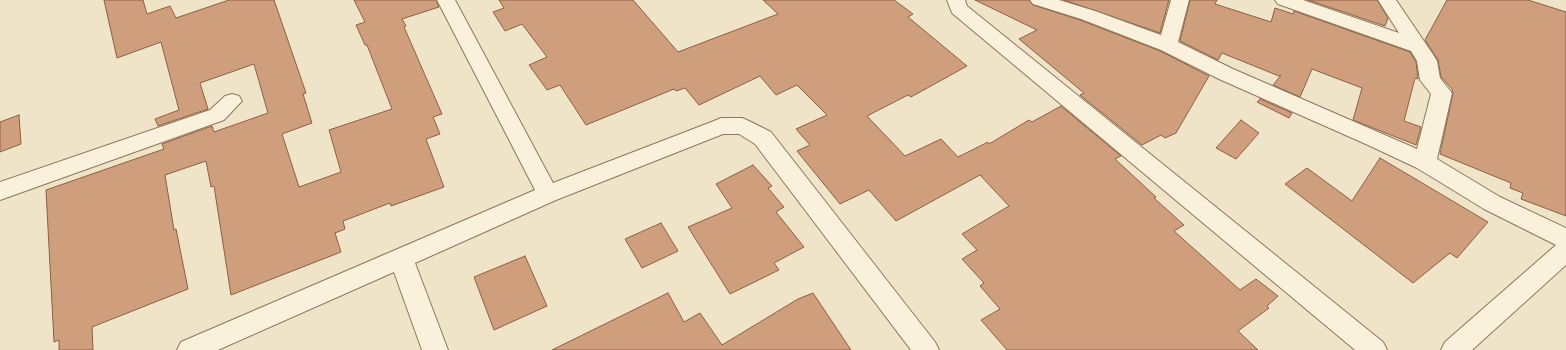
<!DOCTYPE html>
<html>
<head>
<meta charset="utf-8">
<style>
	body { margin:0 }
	canvas { display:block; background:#f0e4c8 }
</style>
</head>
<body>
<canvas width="1566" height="350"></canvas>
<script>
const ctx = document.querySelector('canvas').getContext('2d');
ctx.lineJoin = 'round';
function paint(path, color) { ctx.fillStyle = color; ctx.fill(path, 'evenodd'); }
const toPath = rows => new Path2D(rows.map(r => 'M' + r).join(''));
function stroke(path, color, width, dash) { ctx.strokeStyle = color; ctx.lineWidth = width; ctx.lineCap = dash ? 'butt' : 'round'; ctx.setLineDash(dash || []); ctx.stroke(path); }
const building = toPath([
	[104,0,143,0,147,14,170,6,176,18,229,0,274,0,306,93,303,94,312,123,282,134,299,187,341,172,329,130,392,109,367,45,365,45,356,25,365,22,354,0,436,0,439,7,402,19,406,26,404,27,442,114,433,117,440,134,426,139,444,187,391,206,390,203,343,221,345,229,335,233,341,252,231,295,214,186,211,187,206,161,165,175,174,230,176,229,188,289,92,327,93,350,59,350,59,340,54,342,46,190,164,149,162,144,212,126,214,132,268,113,254,64,200,83,208,109,158,126,155,119,179,110,161,42,117,58,104,0],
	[499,0,633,0,678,52,778,14,763,0,894,0,913,14,908,17,967,66,911,97,908,95,867,116,905,156,941,139,958,157,988,142,989,144,1029,120,1032,122,1061,106,1121,156,1115,159,1156,197,1154,198,1184,225,1174,231,1240,290,1256,279,1278,296,1267,306,1269,308,1238,331,1258,350,1007,350,981,320,1000,309,980,286,984,283,962,259,977,250,962,234,1009,206,980,175,896,221,869,190,840,204,797,151,810,145,796,129,827,115,797,85,776,95,760,76,699,105,685,88,676,91,674,89,586,125,560,85,547,90,529,65,547,57,522,24,505,31,493,12,504,8,499,0],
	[975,0,1029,0,1033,5,1080,20,1160,51,1209,76,1176,133,1165,138,1161,135,1142,145,1080,95,1084,93,1019,39,1037,30,975,0],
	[1064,0,1169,0,1160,33,1064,0],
	[1190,0,1217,0,1215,4,1271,22,1275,8,1293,14,1294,11,1410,52,1416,62,1418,79,1415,78,1404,121,1421,127,1416,145,1353,120,1362,88,1312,69,1300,97,1273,85,1281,75,1279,76,1222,53,1218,60,1180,41,1190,0],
	[1308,0,1377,0,1388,18,1385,26,1308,0],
	[1447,0,1528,0,1566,12,1566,216,1521,199,1523,193,1510,188,1511,183,1440,154,1453,93,1452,89,1441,77,1438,60,1425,40,1447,0],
	[1260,99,1292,113,1289,118,1257,102,1260,99],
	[19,115,21,144,0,152,0,122,19,115],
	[1241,120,1259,133,1236,159,1216,148,1241,120],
	[1380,158,1488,222,1457,258,1450,253,1413,283,1285,184,1307,168,1352,201,1380,158],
	[753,165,772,186,768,188,784,207,776,212,804,247,774,263,779,270,730,294,688,227,732,208,716,184,753,165],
	[661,223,678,251,642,268,625,239,661,223],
	[525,256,547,306,494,330,474,277,525,256],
	[668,293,684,322,700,313,722,345,798,299,813,293,851,350,552,350,668,293]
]);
const minor = toPath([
	[437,0,455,0,553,183,714,121,721,118,742,118,749,121,771,132,935,342,939,350,911,350,755,144,739,134,723,134,556,200,415,263,448,350,422,350,394,272,218,350,177,350,181,342,535,190,437,0],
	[947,0,965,0,967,6,1383,342,1387,350,1355,350,952,13,947,0],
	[1030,0,1059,0,1095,11,1161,35,1171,0,1189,0,1178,42,1233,69,1417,149,1431,94,1420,80,1417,61,1411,51,1278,4,1275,0,1303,0,1399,33,1378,0,1396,0,1434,56,1437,61,1440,78,1452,93,1437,159,1500,197,1566,228,1566,265,1472,350,1441,350,1445,342,1556,245,1484,209,1417,168,1368,145,1219,79,1161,50,1081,19,1033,4,1030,0],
	[232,94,239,96,242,101,224,120,0,200,0,182,210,110,225,96,232,94]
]);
paint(building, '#cf9f7d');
stroke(building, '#8d5f41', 1);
stroke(minor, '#8d765c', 2);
paint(minor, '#faf1dc');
</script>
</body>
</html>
